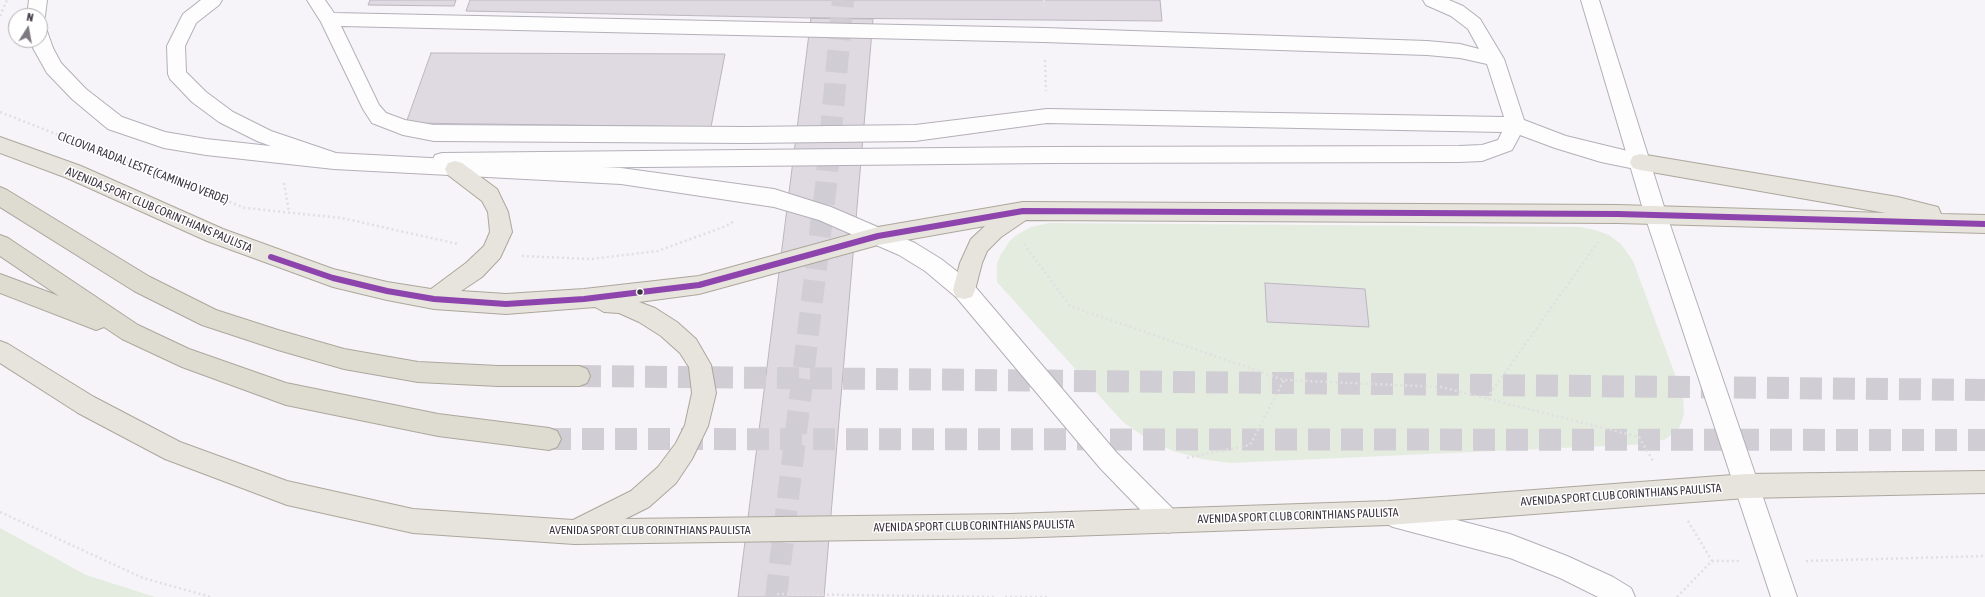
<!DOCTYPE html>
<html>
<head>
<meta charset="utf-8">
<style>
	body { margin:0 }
	#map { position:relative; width:1985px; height:597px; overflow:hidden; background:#f6f3f9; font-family:"Asap Condensed",sans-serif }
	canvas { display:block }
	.north { position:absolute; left:8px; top:8px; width:40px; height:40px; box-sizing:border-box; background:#fff; border:1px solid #b1afb3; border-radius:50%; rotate:11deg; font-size:11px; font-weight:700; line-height:16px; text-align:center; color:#3d3641 }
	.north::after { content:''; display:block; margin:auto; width:14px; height:18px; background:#7e7881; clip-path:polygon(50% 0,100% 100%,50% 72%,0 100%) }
</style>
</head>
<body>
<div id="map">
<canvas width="1985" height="597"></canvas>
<div class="north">N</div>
</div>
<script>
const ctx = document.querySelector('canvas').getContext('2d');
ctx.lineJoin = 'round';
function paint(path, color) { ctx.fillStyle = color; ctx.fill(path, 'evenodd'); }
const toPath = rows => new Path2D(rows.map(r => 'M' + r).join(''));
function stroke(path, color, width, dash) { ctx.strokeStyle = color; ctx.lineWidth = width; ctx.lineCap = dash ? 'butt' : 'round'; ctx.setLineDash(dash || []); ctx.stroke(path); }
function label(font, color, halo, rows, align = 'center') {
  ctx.font = font + ' "Asap Condensed",sans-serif'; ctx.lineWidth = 3; ctx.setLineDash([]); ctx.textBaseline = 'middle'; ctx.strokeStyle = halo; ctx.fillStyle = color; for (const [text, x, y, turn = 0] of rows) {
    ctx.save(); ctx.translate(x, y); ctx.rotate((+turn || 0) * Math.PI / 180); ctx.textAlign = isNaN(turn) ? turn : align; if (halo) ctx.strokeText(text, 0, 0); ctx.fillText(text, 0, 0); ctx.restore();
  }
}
const green = toPath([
	[1049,223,1580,227,1595,230,1609,235,1621,244,1633,261,1683,396,1684,413,1682,421,1679,428,1666,439,1649,444,1230,463,1202,459,1173,451,1146,438,1123,422,997,282,997,264,1000,256,1009,242,1015,236,1031,227],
	[0,528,86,575,155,597,0,597]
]);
const building = toPath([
	[370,0,456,0,454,6,368,5,370,0],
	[470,0,1160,0,1162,21,811,18,466,11,470,0],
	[811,18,873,19,824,597,738,597,811,18],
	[431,53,725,54,711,127,406,123,431,53],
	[1265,283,1365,289,1369,327,1267,322,1265,283]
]);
const pedestrianTunnel = toPath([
	[776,597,826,185,843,0]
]);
const trunkTunnel = toPath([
	[579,376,1985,390],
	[549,439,1985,440]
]);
const path = toPath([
	[1044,0,1044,9],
	[0,16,7,0],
	[1045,60,1046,91],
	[0,112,74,141],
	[99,151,245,208,342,218,458,244],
	[284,183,289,212],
	[1024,244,1070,306,1284,380,1441,387,1639,437,1653,461],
	[522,256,591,259,658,251,726,226,734,221],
	[1487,398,1598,242],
	[1187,458,1250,445,1284,380],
	[0,512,143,578,211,597],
	[1688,521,1712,561],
	[1806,561,1985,556],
	[777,594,996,597],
	[1005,597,1050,597],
	[1677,597,1712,561,1739,561]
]);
const service = toPath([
	[201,0,222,0,219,5,196,23,185,46,186,72,206,92,233,112,271,131,336,153,339,159,336,165,329,167,257,141,219,122,192,102,170,79,168,74,167,46,183,14,201,0],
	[307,0,325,0,334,13,1044,28,1427,41,1460,44,1479,49,1468,29,1451,16,1426,5,1423,0,1449,0,1463,6,1480,19,1504,59,1524,120,1566,136,1640,154,1647,156,1650,162,1647,168,1640,170,1601,162,1555,148,1520,135,1512,150,1482,161,1459,162,1048,163,442,169,435,167,432,161,435,155,442,153,1048,147,1459,146,1482,145,1498,140,1502,132,1047,123,915,141,746,143,434,141,403,135,372,123,363,109,321,22,307,0],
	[341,26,1044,42,1427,55,1460,58,1487,64,1504,117,1047,109,915,125,746,127,434,125,405,120,386,113,379,105,341,26]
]);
const tertiary = toPath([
	[29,0,47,0,45,16,43,21,40,22,40,16,27,16,29,0],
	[1581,0,1599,0,1667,216,1797,597,1771,597,1645,216,1581,0],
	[40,29,47,31,53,48,61,63,86,89,122,117,165,132,206,139,334,153,621,168,774,189,831,207,915,243,941,259,972,283,1116,452,1177,513,1180,521,1177,529,1168,533,1159,529,1100,468,956,297,925,271,899,255,819,220,774,207,621,184,334,169,206,155,164,148,108,129,72,99,47,73,33,48,32,40,40,40,40,29],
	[1393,503,1510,534,1567,556,1613,577,1631,588,1635,597,1598,597,1560,578,1510,558,1393,527,1384,523,1381,515,1384,507,1393,503]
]);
const primary = toPath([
	[0,137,81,166,223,229,333,269,387,282,431,289,466,263,484,246,490,232,488,212,482,201,448,175,445,169,448,163,455,161,462,163,497,189,508,212,512,232,500,258,482,277,461,291,506,294,584,289,699,276,878,227,1023,202,1618,205,1886,213,1640,170,1633,168,1630,162,1633,156,1640,154,1898,197,1938,207,1941,214,1985,215,1985,233,1618,223,1026,220,1001,237,987,251,982,263,975,290,972,297,964,299,956,297,953,290,960,263,971,239,985,226,878,245,699,294,639,302,655,308,677,322,696,339,711,365,716,393,708,426,692,459,676,483,649,507,625,519,1010,514,1388,501,1746,474,1985,471,1985,493,1746,498,1388,525,1010,538,574,544,413,533,287,505,165,459,78,413,0,363,0,341,8,344,94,397,180,442,287,481,413,509,573,520,631,491,658,467,676,443,685,425,692,393,689,367,680,353,661,336,639,322,619,313,604,312,595,307,506,314,434,309,387,300,333,287,207,241,67,178,0,153,0,137]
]);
const trunk = toPath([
	[0,187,7,190,150,277,216,310,278,330,344,349,418,362,498,366,579,366,587,369,590,376,587,383,579,386,498,386,418,382,344,369,278,350,202,325,134,291,0,207,0,187],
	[0,235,8,238,138,325,189,349,286,383,438,414,549,428,557,431,561,439,557,447,549,450,438,436,286,405,182,367,122,339,104,327,96,330,0,293,0,274,59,296,0,256,0,235]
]);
const bus1 = toPath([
	[271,257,333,278,387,291,434,299,506,304,584,299,699,285,878,236,1023,211,1618,214,1985,224]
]);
const markers = [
	[640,292,3.5,"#3d3641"]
];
const streetNames = [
	["CICLOVIA RADIAL LESTE (CAMINHO VERDE)",143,168,21],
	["AVENIDA SPORT CLUB CORINTHIANS PAULISTA",159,210,23],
	["AVENIDA SPORT CLUB CORINTHIANS PAULISTA",1621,495,-4],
	["AVENIDA SPORT CLUB CORINTHIANS PAULISTA",1298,516,-2],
	["AVENIDA SPORT CLUB CORINTHIANS PAULISTA",974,526,-1],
	["AVENIDA SPORT CLUB CORINTHIANS PAULISTA",650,530]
];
paint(green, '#e4ecdf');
paint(building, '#dfdae2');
stroke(building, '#bbb6bf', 1);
stroke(pedestrianTunnel, '#d1cdd4', 22, [22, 11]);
stroke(trunkTunnel, '#d1cdd4', 22, [22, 11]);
stroke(service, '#b4afb8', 2);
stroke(tertiary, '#b4afb8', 2);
stroke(primary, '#aca79c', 2);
stroke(trunk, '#aca79c', 2);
stroke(path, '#e0dfe1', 2.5, [2, 3]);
paint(service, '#fefdfe');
paint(tertiary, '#fefdfe');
paint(primary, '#e6e4dc');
paint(trunk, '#dedcd0');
stroke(bus1, '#8e44ad', 6);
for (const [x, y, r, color] of markers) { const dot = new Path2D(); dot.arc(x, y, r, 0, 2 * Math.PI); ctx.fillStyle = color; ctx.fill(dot); stroke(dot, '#fff', 1.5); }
label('12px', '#3d3641', '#fff', streetNames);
</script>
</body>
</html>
